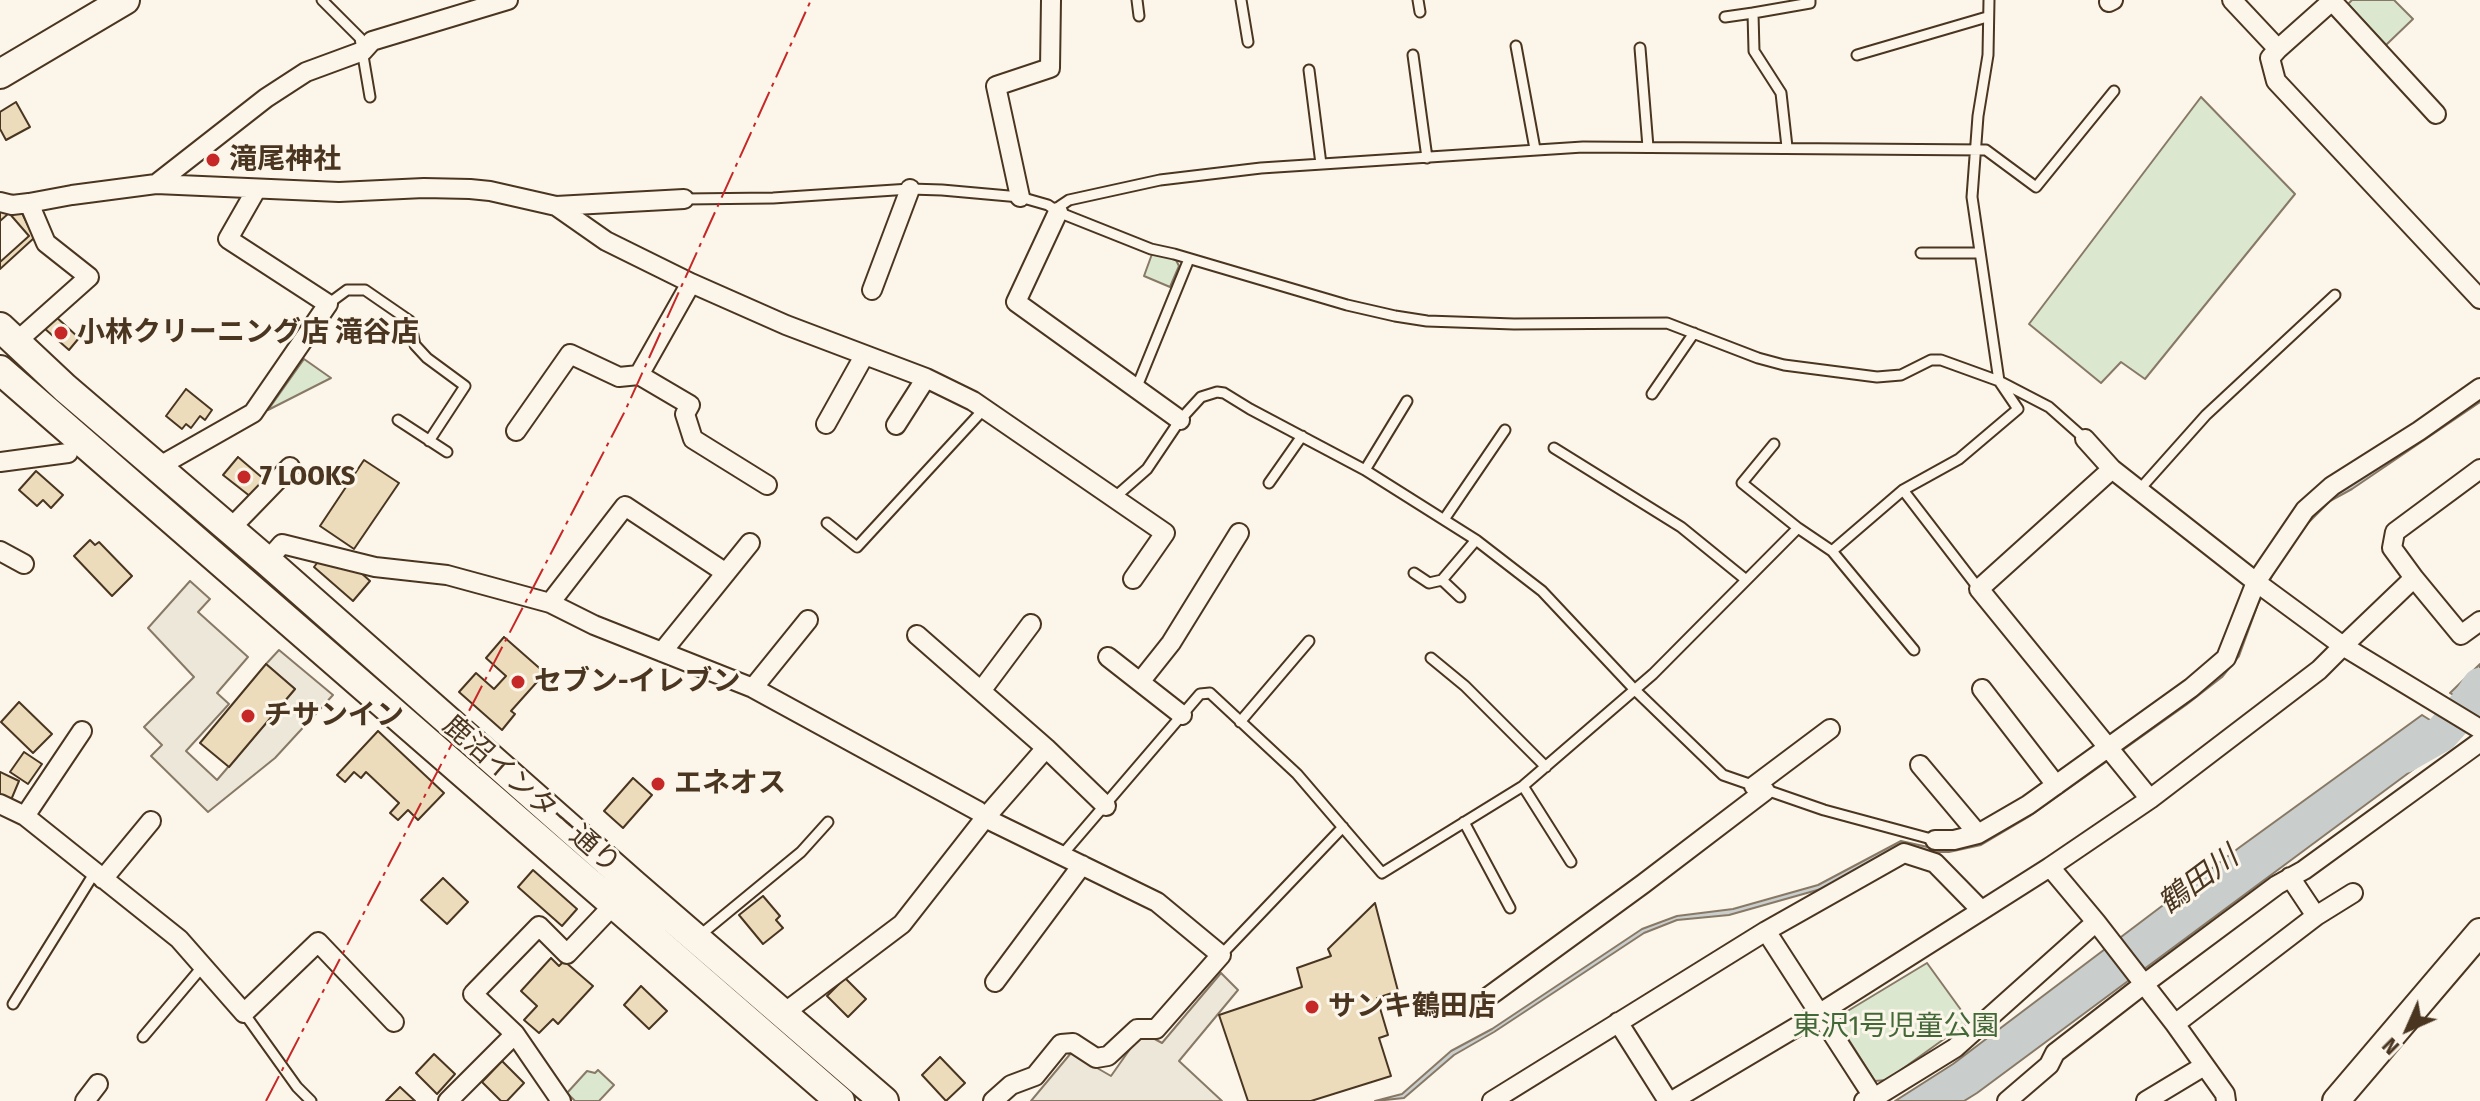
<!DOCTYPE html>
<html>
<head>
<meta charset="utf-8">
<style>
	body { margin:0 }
	#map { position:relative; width:2480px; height:1101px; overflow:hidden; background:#fbf6e9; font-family:"Fira Sans Condensed",sans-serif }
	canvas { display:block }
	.north { position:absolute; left:2368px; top:989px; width:80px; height:80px; -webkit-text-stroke:6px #fbf6e9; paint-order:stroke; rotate:225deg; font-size:22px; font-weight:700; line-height:32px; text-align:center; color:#4a3520 }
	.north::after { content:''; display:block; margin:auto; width:28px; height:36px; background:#4a3520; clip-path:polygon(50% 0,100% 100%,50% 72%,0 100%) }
</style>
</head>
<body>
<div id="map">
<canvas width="2480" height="1101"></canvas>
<div class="north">N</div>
</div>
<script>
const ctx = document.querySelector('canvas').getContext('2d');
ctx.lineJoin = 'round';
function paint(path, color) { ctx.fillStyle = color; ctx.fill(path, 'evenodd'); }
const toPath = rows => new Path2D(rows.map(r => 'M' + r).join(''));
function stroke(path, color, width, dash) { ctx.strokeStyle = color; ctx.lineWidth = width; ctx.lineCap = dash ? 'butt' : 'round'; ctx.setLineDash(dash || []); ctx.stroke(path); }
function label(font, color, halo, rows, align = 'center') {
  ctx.font = font + ' "Fira Sans Condensed","Noto Sans JP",sans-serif'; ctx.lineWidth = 6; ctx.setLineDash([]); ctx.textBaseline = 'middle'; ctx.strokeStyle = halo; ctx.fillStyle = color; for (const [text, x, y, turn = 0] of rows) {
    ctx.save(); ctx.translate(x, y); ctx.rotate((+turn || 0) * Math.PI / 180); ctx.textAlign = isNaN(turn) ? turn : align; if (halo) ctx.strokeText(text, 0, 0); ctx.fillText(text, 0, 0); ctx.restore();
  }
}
const green = toPath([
	[2352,0,2394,0,2413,19,2386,45,2348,4,2352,0],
	[2201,97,2295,194,2145,379,2121,362,2101,383,2029,324,2201,97],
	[1152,254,1175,258,1179,266,1170,287,1144,276,1152,254],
	[304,359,331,378,268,410,304,359],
	[1927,963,1969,1021,1887,1080,1875,1081,1840,1026,1841,1015,1927,963],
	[598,1070,614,1085,599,1101,575,1101,567,1093,587,1071,595,1073,598,1070]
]);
const parking = toPath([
	[190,581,210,599,198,612,248,657,217,693,229,704,186,751,217,780,295,689,266,664,279,650,333,695,275,758,208,812,151,756,162,745,144,727,194,677,148,628,190,581],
	[1221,973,1238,990,1179,1061,1222,1101,1031,1101,1071,1053,1111,1076,1142,1032,1162,1043,1221,973]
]);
const water = toPath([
	[2480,396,2480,402,2352,489,2330,501,2308,523,2277,566,2258,604,2239,656,2222,677,2186,705,2030,816,1981,845,1949,852,1930,852,1901,846,1821,889,1729,915,1677,920,1644,933,1494,1032,1454,1055,1404,1098,1375,1101,1402,1094,1451,1051,1492,1029,1642,929,1677,916,1733,909,1818,885,1901,841,1932,848,1950,847,2219,673,2251,605,2305,519,2327,498,2351,485,2480,396],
	[2480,664,2480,711,2450,693,2480,664],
	[2422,715,2457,737,1977,1093,1964,1101,1895,1101,1953,1064,2240,847,2422,715]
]);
const river = toPath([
	[2404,755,2441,734,2468,704,2480,686]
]);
const building = toPath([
	[16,102,30,127,6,140,0,129,0,112,16,102],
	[0,210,21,211,34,238,0,269,0,210],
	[9,213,29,236,0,262,0,221,9,213],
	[54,315,79,338,69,350,44,328,54,315],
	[186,389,212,410,205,420,200,416,191,428,186,424,182,429,166,416,186,389],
	[238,457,265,480,251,497,223,475,238,457],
	[364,460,399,483,354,549,320,526,364,460],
	[36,471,63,495,51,508,43,500,37,506,19,490,36,471],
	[90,540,95,545,99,542,132,576,112,596,74,556,90,540],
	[321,558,359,571,370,581,353,601,314,567,321,558],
	[504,637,545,673,511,711,515,714,502,730,459,692,476,673,494,689,506,676,486,658,504,637],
	[266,664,295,689,229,767,200,743,266,664],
	[19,702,52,734,33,753,1,722,19,702],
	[378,731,444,793,418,820,408,810,398,820,390,813,399,803,366,772,361,778,354,772,345,782,337,775,378,731],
	[24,752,42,764,28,784,10,772,24,752],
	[0,772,19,781,11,800,0,795,0,772],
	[633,778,652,795,623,828,604,811,633,778],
	[533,870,577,909,562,926,518,887,533,870],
	[443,878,468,902,447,924,421,900,443,878],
	[763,896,780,916,776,920,783,928,763,944,739,915,763,896],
	[1375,903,1398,991,1377,998,1388,1035,1379,1038,1391,1076,1311,1101,1248,1101,1219,1015,1302,987,1297,968,1331,956,1328,949,1375,903],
	[551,958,559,966,564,961,593,986,558,1024,553,1019,539,1033,524,1020,537,1006,521,991,551,958],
	[845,978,866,999,848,1017,827,996,845,978],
	[641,986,667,1011,649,1029,624,1005,641,986],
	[434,1054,455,1074,437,1094,416,1073,434,1054],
	[940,1057,965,1083,946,1101,922,1075,940,1057],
	[502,1061,524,1083,507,1101,501,1101,482,1082,502,1061],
	[400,1087,415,1101,386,1101,400,1087]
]);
const lane = toPath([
	[322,0,360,38,370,97],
	[1137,0,1139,16],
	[1241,0,1248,42],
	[1418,0,1420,12],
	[1725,17,1753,13],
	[1516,46,1535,149],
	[1640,48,1648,147],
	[1413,55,1427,158],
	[1857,55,1987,17],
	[1309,70,1321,164],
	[1787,147,1781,93,1754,51,1753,13,1810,3,1810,0],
	[684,199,773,198,910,189,942,190,1020,197,1048,205,1058,212,1151,249,1174,254,1347,305,1395,316,1427,321,1514,324,1667,323,1758,358,1784,365,1877,377,1901,375,1931,360,1941,360,1999,381,2049,407,2085,439],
	[1058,212,1060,206,1069,200,1160,180,1261,168,1583,147,1986,150,2036,187,2114,91],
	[1921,253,1978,253],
	[328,304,347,290,365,290,410,321,415,345,427,358,465,386,429,441],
	[1136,389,1189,259],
	[1652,394,1694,333],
	[398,420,447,452],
	[1554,448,1681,527,1745,579],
	[1365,470,1407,401],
	[1269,483,1302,436],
	[2140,489,2206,415,2335,295],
	[1903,490,1979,589],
	[1114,498,1147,469,1180,420,1201,397,1217,392,1224,393,1250,409,1365,470,1476,540,1542,591,1635,690,1723,775,1824,810,1935,840],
	[1445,518,1505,430],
	[827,523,857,547,984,409],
	[1798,528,1832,551,1903,490,1959,459,2018,409,1999,381,1972,197,1978,116,1988,55,1989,0],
	[1832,551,1914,650],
	[1414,573,1429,583,1442,580,1476,540],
	[1442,580,1460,597],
	[1431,658,1465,686,1546,767],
	[1240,722,1309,641],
	[1523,786,1571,862],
	[1464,822,1510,908],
	[1062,855,1200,694,1210,693,1297,774,1382,873,1523,786,1653,674,1798,528,1742,483,1774,444],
	[699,936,801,852,828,822],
	[1221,955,1343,827],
	[13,1004,95,872],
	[244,1013,297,1087,311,1101],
	[143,1037,203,966]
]);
const street = toPath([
	[2232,0,2278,49,2270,58,2276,81,2480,299],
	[2332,1,2436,114],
	[2109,2,2113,0],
	[2278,49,2333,0],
	[156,184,339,192,424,188,470,189,490,191,556,206,684,199],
	[1020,197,996,86,1050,68,1051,0],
	[0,202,12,205,29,203,72,195,156,184,266,98,306,72,363,51,372,41,508,0],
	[1058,212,1016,302,1180,420],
	[691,283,786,325,926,378,973,401,1165,533,1133,579],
	[872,290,910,189],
	[16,342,89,277,46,243,29,203],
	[639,375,690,405,685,414,693,439,767,485],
	[826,424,864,356],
	[896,425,926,378],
	[516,431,570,354,619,377,639,375,691,283,606,241,556,206],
	[2085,439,2112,469,2256,582,2343,646,2414,578,2392,548,2395,532,2480,469],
	[0,462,68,453],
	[158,467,253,413,328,304,228,239,256,190],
	[2112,469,1979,589,2150,799],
	[229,530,290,467],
	[0,551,24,564],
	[267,561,282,544,375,567,447,575,550,603,594,625,753,688,978,811,985,818,1157,902,1221,955,1156,1029,1137,1029,1108,1056,1096,1058,1073,1043,1061,1044,1035,1076,1011,1085,993,1101],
	[2414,578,2461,635,2480,621],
	[550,603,625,506,726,573],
	[917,635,1046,748,1106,806],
	[662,652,750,543],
	[1108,657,1182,715],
	[1140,682,1171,643,1239,533],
	[753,688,808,620],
	[1982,689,2056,785],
	[981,691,1031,624],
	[1920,765,1978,834],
	[1754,786,1830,729],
	[0,804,25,816,179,939,244,1013,318,942,394,1022],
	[25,816,82,731],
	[1935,840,1954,840,1978,834,2028,805,2191,688,2226,658,2256,582,2305,510,2332,486,2419,431,2480,388],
	[2050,867,2096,922,2175,1024,2225,1094,2226,1101],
	[2290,877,2316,916],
	[103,879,151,821],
	[1766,931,1874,1098],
	[995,982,1082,865],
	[1488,997,1643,884,1765,791],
	[784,1013,902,924,985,818,1046,748],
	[1618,1022,1668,1101],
	[2175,1024,2316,916,2353,893],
	[515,1034,473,994,539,926,567,954,620,898],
	[85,1101,98,1084],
	[448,1101,515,1034,561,1101],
	[1492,1101,1766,931,1904,853,1935,863,1980,909],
	[1672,1101,1820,1013,2050,867,2150,799,2319,670,2343,646,2480,729],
	[1864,1101,1874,1098,1955,1048,2096,922],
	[2007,1101,2049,1065,2055,1053,2144,984,2277,885,2304,870,2480,742],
	[2146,1101,2204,1066]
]);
const secondary = toPath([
	[2336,1101,2480,932]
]);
const primary = toPath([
	[0,74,125,0],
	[0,327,65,388,267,561,633,884,884,1101],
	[0,370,840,1101]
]);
const power = toPath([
	[266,1101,625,411,811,0]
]);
const markers = [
	[213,160,8,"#c62828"],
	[61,333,8,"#c62828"],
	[244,477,8,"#c62828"],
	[518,682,8,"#c62828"],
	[248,716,8,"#c62828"],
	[658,784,8,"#c62828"],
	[1312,1007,8,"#c62828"]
];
const poiNames = [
	["滝尾神社",229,160],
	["小林クリーニング店 滝谷店",77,333],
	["7 LOOKS",260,477],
	["セブン-イレブン",534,682],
	["チサンイン",264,716],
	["エネオス",674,784],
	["サンキ鶴田店",1328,1007]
];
const streetNames = [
	["鹿沼インター通り",531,795,41]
];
const parkNames = [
	["東沢1号児童公園",1896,1027]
];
const waterNames = [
	["鶴田川",2199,881,-37]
];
paint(green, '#dce7d0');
stroke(green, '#887966', 2);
paint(parking, '#ede7d9');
stroke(parking, '#887966', 2);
paint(water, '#c9cecd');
stroke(water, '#887966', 2);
stroke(river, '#c9cecd', 36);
paint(building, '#ecdcbc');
stroke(building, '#4a3520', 2);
stroke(lane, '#4a3520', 13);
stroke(street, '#4a3520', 22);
stroke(secondary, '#4a3520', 30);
stroke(primary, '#4a3520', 32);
stroke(lane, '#fbf6e9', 9);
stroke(street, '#fbf6e9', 18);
stroke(secondary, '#fbf6e9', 26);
stroke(primary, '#fbf6e9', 28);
stroke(power, '#c62828', 2, [28, 6, 4, 6]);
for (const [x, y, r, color] of markers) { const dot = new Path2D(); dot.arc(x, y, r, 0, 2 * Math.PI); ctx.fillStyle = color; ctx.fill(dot); stroke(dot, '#fbf6e9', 3); }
label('bold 28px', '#4a3520', '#fbf6e9', poiNames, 'left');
label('28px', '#4a3520', '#fbf6e9', streetNames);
label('28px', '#436837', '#fbf6e9', parkNames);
label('italic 30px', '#4a3520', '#fbf6e9', waterNames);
</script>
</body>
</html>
